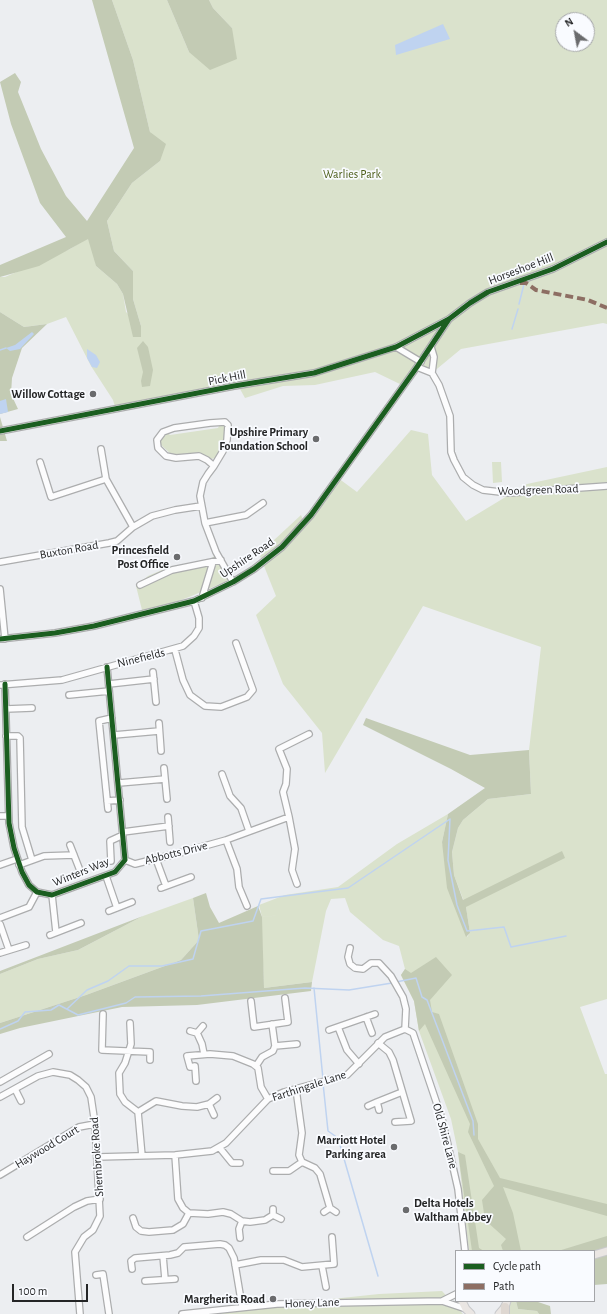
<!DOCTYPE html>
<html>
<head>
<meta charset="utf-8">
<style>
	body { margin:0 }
	#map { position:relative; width:607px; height:1314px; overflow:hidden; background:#eceef1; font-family:"Alegreya Sans",sans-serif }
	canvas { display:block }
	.legend { position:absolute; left:455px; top:1250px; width:140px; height:52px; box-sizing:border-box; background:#f9fbff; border:1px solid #a4a5a8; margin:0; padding:5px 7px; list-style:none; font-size:12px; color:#242526 }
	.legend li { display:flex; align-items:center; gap:8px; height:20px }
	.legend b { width:20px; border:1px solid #a4a5a8 }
	.north { position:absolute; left:555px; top:12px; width:40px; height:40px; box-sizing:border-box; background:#f9fbff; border:1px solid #a4a5a8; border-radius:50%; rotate:328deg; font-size:11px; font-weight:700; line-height:16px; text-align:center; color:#242526 }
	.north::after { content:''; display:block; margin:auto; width:14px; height:18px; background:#6a6b6d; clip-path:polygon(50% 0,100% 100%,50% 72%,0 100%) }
	.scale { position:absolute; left:12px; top:1284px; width:76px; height:18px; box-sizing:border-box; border:2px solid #242526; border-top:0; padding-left:5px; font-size:12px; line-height:14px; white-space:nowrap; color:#242526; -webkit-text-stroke:3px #f9fbff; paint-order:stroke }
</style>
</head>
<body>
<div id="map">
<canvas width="607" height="1314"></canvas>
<ul class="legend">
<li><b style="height:5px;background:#1b5e20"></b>Cycle path</li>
<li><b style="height:5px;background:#8d6e63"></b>Path</li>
</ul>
<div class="north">N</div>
<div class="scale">100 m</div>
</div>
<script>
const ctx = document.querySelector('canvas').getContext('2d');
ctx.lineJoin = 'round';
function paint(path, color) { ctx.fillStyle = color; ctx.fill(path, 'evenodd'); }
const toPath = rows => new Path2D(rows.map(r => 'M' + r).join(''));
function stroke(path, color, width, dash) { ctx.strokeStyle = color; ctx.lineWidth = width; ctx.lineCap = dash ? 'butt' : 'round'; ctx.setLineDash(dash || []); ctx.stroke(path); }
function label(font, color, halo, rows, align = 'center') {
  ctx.font = font + ' "Alegreya Sans",sans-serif'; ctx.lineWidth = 3.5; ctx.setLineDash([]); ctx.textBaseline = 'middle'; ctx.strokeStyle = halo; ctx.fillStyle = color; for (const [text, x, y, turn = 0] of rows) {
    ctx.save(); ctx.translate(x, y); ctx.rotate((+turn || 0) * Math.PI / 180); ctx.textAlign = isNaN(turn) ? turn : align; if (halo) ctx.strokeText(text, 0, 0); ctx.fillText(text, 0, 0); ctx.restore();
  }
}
const green = toPath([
	[112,0,167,0,189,52,232,28,213,8,209,0,607,0,607,324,603,323,461,349,432,373,417,367,404,386,375,372,315,385,283,386,245,398,240,389,116,410,113,400,91,366,66,317,47,324,24,327,0,312,0,277,5,277,70,249,88,238,95,256,96,266,117,284,123,294,126,312,141,326,133,299,133,271,114,251,107,221,132,183,160,161,150,132,133,60],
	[563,20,587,20,587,44,563,44],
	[220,424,226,427,226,440,216,458,211,459,195,453,172,455,161,445,161,438,168,433,170,435,218,428],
	[411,430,428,434,432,475,466,521,527,484,607,467,607,999,580,1007,605,1074,607,1074,607,1237,560,1251,469,1251,458,1152,451,1119,419,1031,414,1001,401,975,405,969,399,946,383,940,350,912,345,898,331,899,326,911,312,982,264,988,261,917,283,915,262,917,259,905,285,895,338,887,397,844,448,814,442,842,467,937,470,933,466,907,454,875,452,852,458,828,463,820,488,799,531,794,529,750,541,647,423,606,325,773,322,733,283,684,256,615,276,596,258,551,273,541,301,515,304,522,338,478,357,492],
	[492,462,501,462,502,482,493,483],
	[216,555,232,579,189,597,143,614,136,586,148,576,169,567,210,559],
	[193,898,199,940,181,960,86,995,0,1023,0,974,38,959,78,950,143,916],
	[442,1291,463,1314,191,1314,379,1294],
	[511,1301,516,1301,518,1309,537,1311,539,1314,507,1314]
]);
const forest = toPath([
	[92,0,112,0,133,60,150,132,166,144,160,161,132,183,107,221,114,251,133,271,133,299,141,326,141,337,133,337,123,294,117,284,96,266,88,239,39,266,0,277,0,265,66,237,40,203,11,124,0,82,15,73,21,82,18,92,41,149,66,196,87,221,134,148],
	[167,0,209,0,213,8,232,28,237,59,210,70,189,52],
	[0,312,24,327,47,324,22,348,12,378,11,394,18,409,0,414],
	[143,341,148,347,153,370,150,386,142,387,141,381,143,372,137,348],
	[0,417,7,441,0,441],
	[366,718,470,755,529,750,531,794,488,799,463,820,458,828,452,852,454,875,463,900,562,851,565,858,466,907,470,933,466,937,447,888,442,842,448,814,485,788,451,769,363,725],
	[206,893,210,907,219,923,258,906,262,917,264,988,312,982,311,991,197,1005,122,1007,20,1028,0,1034,0,1023,86,995,181,960,199,940,193,898],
	[143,916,78,950,38,959,0,974,0,971],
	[436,957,452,975,430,1000,432,1012,439,1014,478,1124,478,1139,500,1178,607,1204,607,1216,503,1187,513,1213,521,1251,503,1251,501,1245,506,1239,485,1220,482,1200,494,1186,468,1132,470,1124,425,1024,419,1031,414,1001,401,975,405,969,411,973],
	[458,1152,465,1155,479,1248,484,1251,472,1251],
	[607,1236,607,1284,594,1285,594,1251,558,1251],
	[516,1301,535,1301,550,1306,551,1314,539,1314,537,1311,518,1309]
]);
const water = toPath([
	[443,24,450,39,396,55,395,45],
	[32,332,34,334,20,349,10,351,6,348,15,345],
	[87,349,96,355,100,362,97,368,92,367,87,358],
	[6,399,8,412,0,414,0,401]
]);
const stream = toPath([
	[519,304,524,284],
	[512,329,518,309],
	[0,350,6,348],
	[396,982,416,978,422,997,427,1000,473,1121,474,1135],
	[314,988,323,1079],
	[67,1009,87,990,108,981,129,966,162,966,193,959,201,931,253,921,261,899,348,888,450,819,448,860,457,905,467,931,504,927,511,947,566,936],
	[0,1029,18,1021,25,1012,51,1010,59,1005,78,1015,126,1003,135,997,201,996,305,988,349,990,392,983],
	[323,1083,328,1131,338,1138,378,1276]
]);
const minor = toPath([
	[396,347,421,362],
	[431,347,434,357,432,373],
	[417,367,432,373,439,385,450,416,451,452,454,460,463,477,473,485,483,490,509,493,607,486],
	[0,431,234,386,314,373,396,347,449,319],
	[101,449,106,479,133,527],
	[40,462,51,497,106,479],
	[214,466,207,460,199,456,176,458,166,456,158,448,157,440,163,432,174,428,210,423,225,422,228,425,227,440,223,451,214,466,208,474,203,482,200,496,205,523,216,552,233,582],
	[205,523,246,515,263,503],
	[0,562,109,543,117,541,133,527,152,516,175,510,201,506],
	[140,585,172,570,221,560],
	[0,589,5,639],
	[202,598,213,562],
	[0,639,55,633,94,626,194,601,233,582,254,569,282,547,311,515,417,367,449,319,470,303,488,292,553,269,607,242],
	[175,650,183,680,190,695,205,706,221,707,247,697,253,690,236,643],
	[153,672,156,702],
	[5,684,9,823,14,848,22,872,29,885,37,892,52,895,115,872,125,860,107,667],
	[109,684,154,679],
	[0,685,62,680,183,646,194,636,199,628,199,618,194,601],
	[69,695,109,691],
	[6,709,32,708],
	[159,723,161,751],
	[114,735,159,731],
	[6,736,18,736,20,738,22,827,32,860],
	[164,768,167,799],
	[222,774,230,796,241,808,249,831],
	[119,783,165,779],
	[107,801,120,800],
	[108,809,99,721,112,718],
	[0,816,8,816],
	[168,817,170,842],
	[289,817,283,792,286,784,287,769,279,749,309,734],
	[123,832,169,826],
	[226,840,237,869,239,887,247,906],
	[70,845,79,868],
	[156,859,166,886],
	[125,860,135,864,183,852,226,840,289,817,295,849,292,870,297,884],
	[111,861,110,841,123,835],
	[0,865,17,859],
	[19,865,44,856,74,855],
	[106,876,117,908],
	[161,888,191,877],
	[52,895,56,932],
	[109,911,132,902],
	[0,918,29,907,37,892],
	[0,924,9,950],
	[50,935,81,923],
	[350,948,348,957,350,964,355,968,363,969,371,963,379,963,391,976,403,997,406,1009,405,1029],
	[0,953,26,945],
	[251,1001,254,1027,288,1022,285,998],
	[103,1014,102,1050,150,1052,150,1060],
	[366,1017,372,1033],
	[130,1023,131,1044,125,1063,119,1073,120,1094,125,1102,138,1112,142,1156],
	[338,1027,347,1050,359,1064],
	[405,1029,413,1033,442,1119,458,1189,465,1251],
	[329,1030,375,1014],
	[190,1031,197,1033,202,1044,204,1054],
	[197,1033,203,1026],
	[378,1043,389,1052,393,1060,411,1121,395,1122],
	[275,1046,297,1044],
	[256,1066,262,1057,273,1051,275,1046,272,1024],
	[196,1081,195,1066,190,1067,187,1056,210,1054,233,1056,253,1064,258,1068,261,1087,268,1099],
	[0,1082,49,1054],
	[15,1089,21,1101],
	[296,1089,302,1133,299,1155,302,1162,315,1168,320,1174,330,1208],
	[0,1097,38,1076,53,1072,70,1075,78,1080,86,1087,91,1097,95,1124,100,1216,93,1230,84,1237,75,1252,80,1314],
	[209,1104,214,1115],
	[368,1106,377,1102],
	[379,1110,377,1102,402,1092],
	[138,1112,156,1101,182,1106,197,1107,209,1104,217,1098],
	[219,1147,232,1163,240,1163],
	[175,1155,178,1199,183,1208,189,1213,208,1214,223,1212,231,1214,242,1221,250,1222,265,1220,273,1215],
	[97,1157,175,1155,212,1151,226,1143,268,1099,284,1092,347,1075,385,1037,405,1029],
	[273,1171,289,1171,302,1162],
	[0,1175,79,1127,95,1124],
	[273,1209,273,1215,281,1219],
	[324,1212,330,1208,336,1212],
	[133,1218,136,1227,141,1231,149,1232,173,1230,183,1224,189,1213],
	[27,1237,74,1207,87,1201,100,1199],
	[240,1238,239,1229,242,1221],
	[163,1256,165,1279],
	[235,1265,261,1260,284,1260,302,1267,334,1264,332,1237],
	[322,1266,326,1287],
	[132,1269,131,1261,135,1258,170,1255,178,1253,184,1247,220,1244,225,1245,229,1248,234,1258,242,1306],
	[96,1275,103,1274,109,1314],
	[145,1281,175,1279],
	[442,1301,466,1309],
	[182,1314,277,1304,442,1301,456,1294]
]);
const major = toPath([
	[594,1255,607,1251],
	[462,1301,466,1309,471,1314],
	[499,1314,505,1307,507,1301]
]);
const highway = toPath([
	[505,1314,505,1307]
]);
const quiet = toPath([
	[520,283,526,283,536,290,588,300,607,308]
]);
const cycleway = toPath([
	[0,431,234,386,314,373,396,347,449,319],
	[0,639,55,633,94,626,194,601,233,582,254,569,282,547,311,515,417,367,449,319,470,303,488,292,553,269,607,242],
	[5,684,9,823,14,848,22,872,29,885,37,892,52,895,115,872,125,860,107,667]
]);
const markers = [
	[93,394,4,"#6a6b6d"],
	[316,439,4,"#6a6b6d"],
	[177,557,4,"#6a6b6d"],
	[394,1147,4,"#6a6b6d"],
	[406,1210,4,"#6a6b6d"],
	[273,1299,4,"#6a6b6d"]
];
const parkNames = [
	["Warlies Park",352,174]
];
const streetNames = [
	["Horseshoe Hill",521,269,-21],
	["Pick Hill",227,378,-11],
	["Woodgreen Road",538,490,-2],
	["Buxton Road",69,550,-10],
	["Upshire Road",247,558,-34],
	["Ninefields",141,658,-14],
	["Abbotts Drive",176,853,-14],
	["Winters Way",81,872,-22],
	["Farthingale Lane",309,1086,-18],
	["Old Shire Lane",445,1136,75],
	["Haywood Court",47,1147,-31],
	["Shernbroke Road",97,1157,-94],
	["Honey Lane",312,1303,-2]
];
const poiNames = [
	["Willow Cottage",85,394],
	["Upshire Primary",308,432],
	["Foundation School",308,446],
	["Princesfield",169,550],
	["Post Office",169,564],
	["Marriott Hotel",386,1140],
	["Parking area",386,1154],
	["Delta Hotels",414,1203,"left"],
	["Waltham Abbey",414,1217,"left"],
	["Margherita Road",265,1299]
];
paint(green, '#dae2cc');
paint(forest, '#c3cbb4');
paint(water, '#bfd3f0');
stroke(stream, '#bfd3f0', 1.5);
stroke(minor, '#acadae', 8);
stroke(major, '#c8c9cb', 9);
stroke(highway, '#c8c9cb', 10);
stroke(minor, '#fcfcfd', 5.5);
stroke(major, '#eae6e3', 7);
stroke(highway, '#ded7d1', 8);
stroke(quiet, '#8d6e63', 4, [8, 4]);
stroke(cycleway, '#1b5e20', 5);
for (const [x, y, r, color] of markers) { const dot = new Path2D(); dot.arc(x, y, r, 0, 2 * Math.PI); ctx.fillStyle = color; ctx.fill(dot); stroke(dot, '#f9fbff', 1.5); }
label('12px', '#4d5e1a', '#f9fbff', parkNames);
label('12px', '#242526', '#f9fbff', streetNames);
label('bold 12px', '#242526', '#f9fbff', poiNames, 'right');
</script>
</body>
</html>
